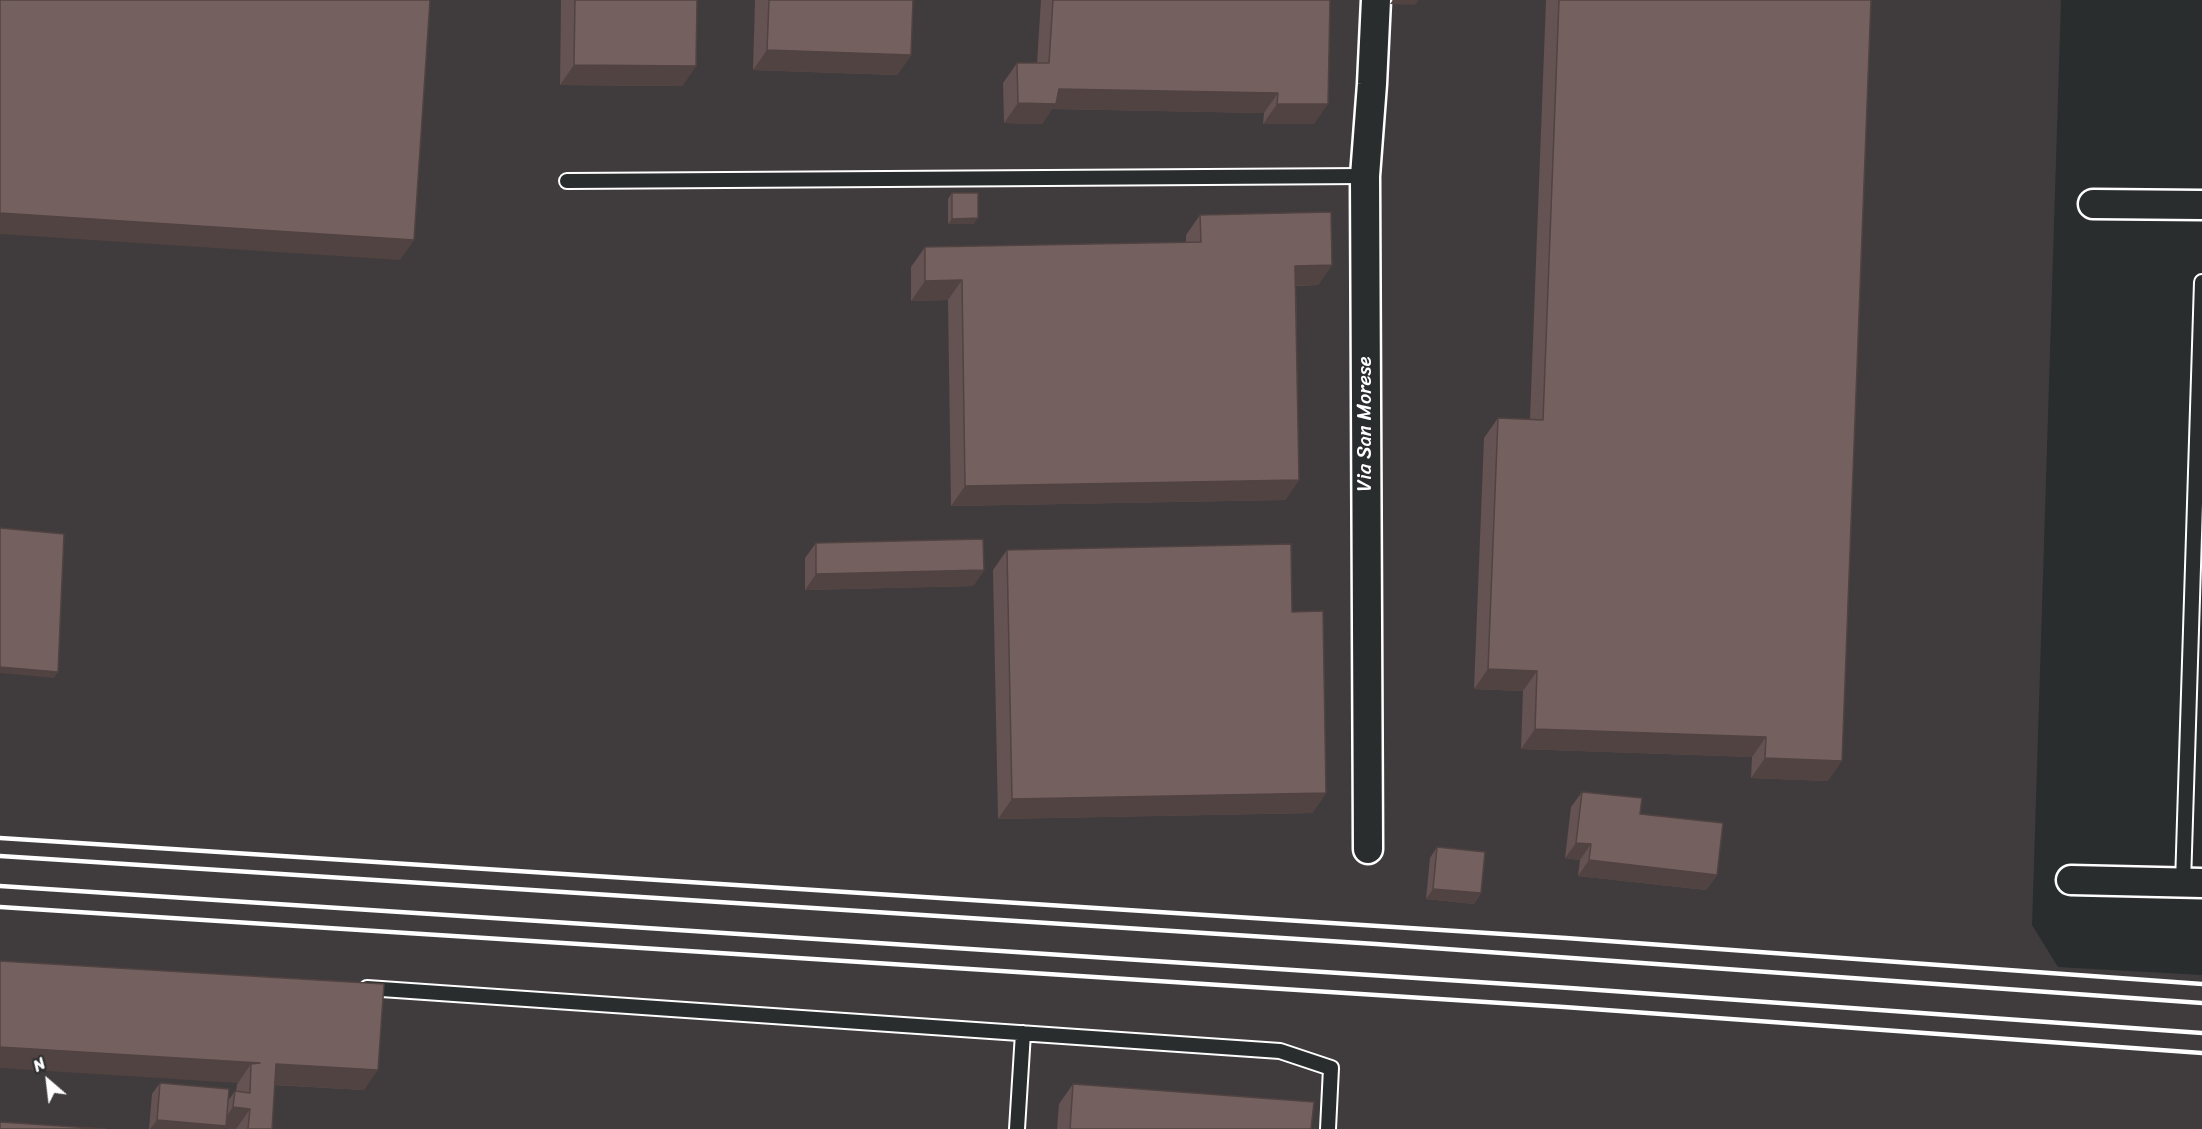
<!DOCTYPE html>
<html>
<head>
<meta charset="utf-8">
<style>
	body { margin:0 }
	#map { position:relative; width:2202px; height:1129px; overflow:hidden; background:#2a2d2e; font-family:Sriracha,sans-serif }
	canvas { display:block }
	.north { position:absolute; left:18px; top:1051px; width:60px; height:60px; -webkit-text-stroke:4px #2a2d2e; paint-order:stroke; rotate:332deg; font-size:16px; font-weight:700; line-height:24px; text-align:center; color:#fff }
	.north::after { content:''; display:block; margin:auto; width:21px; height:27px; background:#fff; clip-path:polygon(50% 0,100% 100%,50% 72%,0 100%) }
</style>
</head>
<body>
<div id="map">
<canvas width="2202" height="1129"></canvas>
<div class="north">N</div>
</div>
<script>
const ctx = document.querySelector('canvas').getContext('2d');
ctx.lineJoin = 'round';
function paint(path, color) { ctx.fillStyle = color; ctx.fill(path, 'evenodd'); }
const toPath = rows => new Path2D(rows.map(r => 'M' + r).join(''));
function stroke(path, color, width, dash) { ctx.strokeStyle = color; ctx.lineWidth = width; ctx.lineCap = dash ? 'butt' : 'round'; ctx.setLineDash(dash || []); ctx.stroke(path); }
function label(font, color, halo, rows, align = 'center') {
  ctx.font = font + ' Sriracha,sans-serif'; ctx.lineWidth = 6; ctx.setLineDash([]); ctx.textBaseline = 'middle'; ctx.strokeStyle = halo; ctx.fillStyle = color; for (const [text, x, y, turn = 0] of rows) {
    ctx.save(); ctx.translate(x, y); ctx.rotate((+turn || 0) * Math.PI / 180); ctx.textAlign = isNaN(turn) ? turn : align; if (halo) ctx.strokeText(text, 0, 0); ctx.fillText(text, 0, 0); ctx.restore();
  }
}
const built = toPath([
	[0,0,2061,0,2032,925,2058,967,2202,975,2202,1129,0,1129]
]);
const service = toPath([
	[567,181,1365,176],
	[2183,883,2202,282],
	[367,988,1280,1051,1331,1068,1328,1129],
	[1017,1129,1023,1033]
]);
const minor = toPath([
	[2093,204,2202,205],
	[1368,849,1365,176,1372,84,1376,0],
	[2071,880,2202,883]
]);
const rail = toPath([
	[0,838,1566,938,2202,984],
	[0,856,1376,944,2202,1003],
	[0,886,1570,988,2202,1033],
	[0,907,1564,1007,2202,1053]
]);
const wall = toPath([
	[561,0,697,0,696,66,682,86,560,85],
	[755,0,913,0,911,55,897,75,753,70],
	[1041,0,1330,0,1314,124,1263,124,1264,113,1052,109,1042,124,1004,123,1003,83,1017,63,1037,63],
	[1546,0,1871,0,1828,781,1751,778,1752,757,1521,749,1523,691,1474,689,1484,438,1498,418,1530,419],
	[952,193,974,224,948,224,948,199],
	[1200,215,1332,265,1318,285,1296,286,1299,480,1285,500,951,506,948,300,911,301,911,267,925,247,1186,242,1186,235],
	[816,543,984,570,973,586,805,590,805,558],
	[1007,550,1292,612,1326,793,1312,813,998,819,993,570],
	[1582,792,1640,814,1717,875,1706,890,1578,876,1580,860,1565,858,1571,807],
	[1437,847,1481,893,1474,904,1426,899,1430,858],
	[0,961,364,1090,274,1085,272,1129,234,1129,225,1128,224,1129,149,1129,152,1094,160,1083,228,1101,235,1091,236,1092,237,1084,238,1083],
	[1073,1084,1311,1129,1057,1129,1059,1104]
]);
const shadedWall = toPath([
	[1393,0,1419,0,1415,5,1390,4],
	[767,50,911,55,897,75,753,70],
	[574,65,696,66,682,86,560,85],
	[1059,89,1278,93,1264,113,1052,109,1042,124,1004,123,1018,103],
	[1277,104,1328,104,1314,124,1263,124],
	[0,213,414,240,400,260,0,234],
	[978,218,974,224,948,224,952,219],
	[1332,265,1318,285,1281,286,1295,266],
	[962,280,948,300,911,301,925,281],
	[1299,480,1285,500,951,506,965,486],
	[984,570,973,586,805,590,816,574],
	[0,667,58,672,54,678,0,673],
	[1488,669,1537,671,1523,691,1474,689],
	[1535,729,1766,737,1752,757,1521,749],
	[1765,758,1842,761,1828,781,1751,778],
	[1326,793,1312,813,998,819,1012,799],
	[1576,843,1591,844,1580,860,1565,858],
	[1589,860,1717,875,1706,890,1578,876],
	[1433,889,1481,893,1474,904,1426,899],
	[0,1047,260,1063,251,1064,238,1083,0,1068],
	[276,1064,378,1070,364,1090,262,1084],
	[233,1107,250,1109,236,1129,225,1128,224,1129,150,1129,157,1120,220,1126]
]);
const building = toPath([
	[0,0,430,0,414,240,0,213,0,0],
	[575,0,697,0,696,66,574,65,575,0],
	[769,0,913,0,911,55,767,50,769,0],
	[1053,0,1330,0,1328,104,1277,104,1278,93,1059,89,1056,104,1018,103,1017,63,1049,63,1053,0],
	[1559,0,1871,0,1842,761,1765,758,1766,737,1535,729,1537,671,1488,669,1498,418,1543,420,1559,0],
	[952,193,978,193,978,218,952,219,952,193],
	[1331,212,1332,265,1295,266,1299,480,965,486,962,280,925,281,925,247,1201,242,1200,215,1331,212],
	[0,528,64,534,58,672,0,667,0,528],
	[983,539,984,570,816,574,816,543,983,539],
	[1291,544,1292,612,1323,611,1326,793,1012,799,1007,550,1291,544],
	[1582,792,1642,798,1640,814,1723,823,1717,875,1589,860,1591,844,1576,843,1582,792],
	[1437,847,1485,852,1481,893,1433,889,1437,847],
	[0,961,384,984,378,1070,276,1064,272,1129,248,1129,250,1109,233,1107,235,1091,250,1093,251,1064,260,1063,0,1047,0,961],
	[160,1083,229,1089,226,1126,157,1120,160,1083],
	[1073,1084,1314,1102,1311,1129,1070,1129,1073,1084],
	[0,1122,106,1129,0,1129,0,1122]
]);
const streetNames = [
	["Via San Morese",1366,424,-90]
];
paint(built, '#403c3d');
stroke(service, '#fff', 18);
stroke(minor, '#fff', 33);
stroke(service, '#2a2d2e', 14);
stroke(minor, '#2a2d2e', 28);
stroke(rail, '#fff', 4.5);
paint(wall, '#645352');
paint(shadedWall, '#514342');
paint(building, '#74605f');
stroke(building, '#514342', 1.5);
label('20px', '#fff', '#2a2d2e', streetNames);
</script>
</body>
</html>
